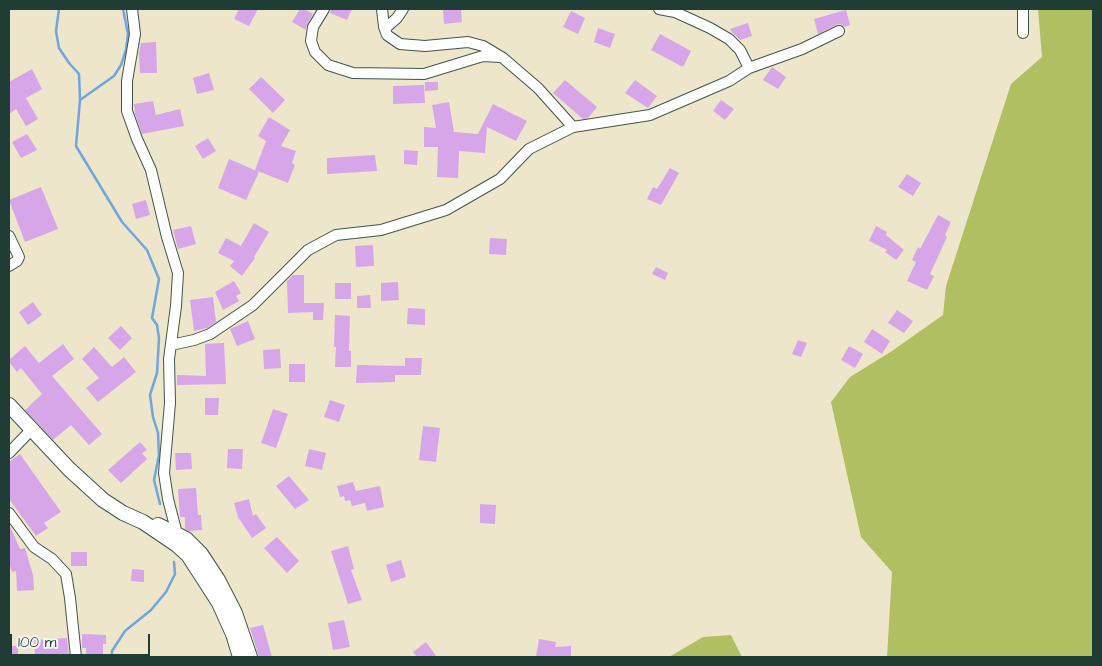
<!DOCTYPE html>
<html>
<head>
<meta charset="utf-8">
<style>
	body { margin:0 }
	#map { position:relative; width:1102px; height:666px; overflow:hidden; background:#ede6cb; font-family:"Architects Daughter",sans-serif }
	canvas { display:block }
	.frame { position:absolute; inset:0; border:10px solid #1f3d34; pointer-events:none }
	.scale { position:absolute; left:10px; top:634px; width:140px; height:22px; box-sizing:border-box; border:2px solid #1f3d34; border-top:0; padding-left:6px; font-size:15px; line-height:18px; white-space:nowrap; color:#1f3d34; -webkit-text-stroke:4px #f6f6f2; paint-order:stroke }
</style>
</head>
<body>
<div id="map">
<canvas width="1102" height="666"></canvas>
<div class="frame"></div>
<div class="scale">100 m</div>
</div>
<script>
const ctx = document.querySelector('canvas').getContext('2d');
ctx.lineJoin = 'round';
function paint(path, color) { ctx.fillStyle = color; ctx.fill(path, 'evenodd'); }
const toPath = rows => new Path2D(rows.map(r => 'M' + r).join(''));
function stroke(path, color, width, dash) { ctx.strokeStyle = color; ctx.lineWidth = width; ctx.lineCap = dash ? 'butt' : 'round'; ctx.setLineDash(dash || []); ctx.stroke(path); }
const green = toPath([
	[1038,9,1093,9,1093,657,887,657,892,572,861,537,831,402,850,377,892,351,943,315,946,286,1011,84,1042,57],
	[731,635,742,657,669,657,703,637]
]);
const stream = toPath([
	[59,9,56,31,59,48,69,63,79,74,80,100,76,146,122,222,147,250,159,279,152,318,157,325,159,338,157,373,150,395,153,417,158,433,159,455,154,480,160,504],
	[80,100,114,76,121,65,126,50,128,34,123,9],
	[112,657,112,651,125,631,151,610,166,592,175,574,174,562]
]);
const building = toPath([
	[239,9,258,9,249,26,234,19],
	[300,9,304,9,313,14,307,24,306,30,292,22],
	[331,9,352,9,347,20,330,13],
	[443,9,461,9,462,22,444,24],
	[846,10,850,25,844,27,840,24,836,25,818,34,814,19],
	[571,11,585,18,578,34,563,27],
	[748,23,752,36,740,40,732,32,730,29],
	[598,28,615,34,610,48,594,42],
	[660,34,691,51,683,67,651,50],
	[156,42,157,73,140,73,139,53,141,43],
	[772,67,786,77,778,89,763,80],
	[32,69,42,89,26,98,38,119,26,126,16,109,9,114,9,82],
	[209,73,214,90,197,94,193,78],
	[261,77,285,100,273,113,249,89],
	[565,80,597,107,588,118,583,119,553,93],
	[635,80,657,96,648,108,625,93],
	[425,82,438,82,438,90,425,91],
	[424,85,425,103,393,104,393,86],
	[721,100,734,109,725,120,713,111],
	[153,101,156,115,180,109,184,126,142,134,135,114,134,104],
	[449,102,454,132,478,134,493,104,527,121,516,141,487,127,485,153,459,151,458,178,437,177,438,147,424,147,424,127,436,128,432,105],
	[269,117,290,130,281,146,296,151,292,163,295,165,288,183,255,170,266,141,258,136],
	[27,134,37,150,21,158,12,142],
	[208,138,216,151,203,159,195,146],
	[404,150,418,151,417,165,404,164],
	[375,155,377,171,327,174,327,158],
	[229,159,259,172,246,200,218,188],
	[670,168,679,173,661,205,647,199,653,187,657,189],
	[907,174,921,183,913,196,898,187],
	[41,187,58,229,25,242,9,200],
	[146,200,150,215,136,219,132,204],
	[938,215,951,222,945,235,947,237,930,274,934,276,927,290,907,281,916,262,912,260,918,247,920,249],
	[254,223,269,232,254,257,255,258,242,276,230,266,234,261,218,253,226,238,241,246],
	[191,226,196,244,178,249,173,230],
	[876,226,887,232,886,235,904,250,896,260,885,252,887,250,869,241],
	[490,238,507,239,506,255,489,254],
	[373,245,374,266,356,267,355,246],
	[656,267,668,273,665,280,652,274],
	[293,275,304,275,304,303,324,303,323,320,313,320,313,312,288,313,287,281],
	[234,281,241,293,236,296,239,301,223,310,215,292],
	[398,282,399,300,381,301,381,283],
	[335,283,351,283,351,299,335,299],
	[370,295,371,308,357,308,357,296],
	[213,297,216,322,207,328,194,331,190,300],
	[33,302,42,315,28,325,19,312],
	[408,308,425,309,425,325,407,324],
	[897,310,913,321,904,333,888,323],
	[335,315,350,316,349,351,351,351,351,367,335,367,336,347,334,347],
	[248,321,255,339,237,346,230,329],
	[121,326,132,338,120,350,108,338],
	[872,329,890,341,882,354,864,342],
	[798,340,807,343,801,357,792,354],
	[224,343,226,384,177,385,177,375,206,376,205,344],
	[63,344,74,359,52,376,102,434,89,445,71,425,53,440,25,410,42,394,21,368,17,372,9,362,9,360,25,346,39,363],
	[849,346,863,354,855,368,841,360],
	[94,347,112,367,124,357,136,372,98,402,86,388,99,378,82,359],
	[280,349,281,368,264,369,263,350],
	[405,358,422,358,421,375,395,375,395,382,356,383,357,365,405,366],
	[289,364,305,364,305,382,289,382],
	[205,398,219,398,218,415,205,415],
	[330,400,345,405,339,422,324,417],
	[273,409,288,414,276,448,261,443],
	[423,426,440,428,436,462,419,460],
	[140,442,147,450,142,453,147,459,121,483,108,470],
	[228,449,243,449,242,469,227,468],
	[309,449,326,453,322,470,305,466],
	[175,453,191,453,192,469,176,470],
	[20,454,61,512,44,523,48,528,36,536,9,499,9,462],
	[289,476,309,500,295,509,276,486],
	[353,482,356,491,380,486,384,507,367,511,365,503,352,506,350,500,345,501,344,496,340,497,337,486],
	[196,488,198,515,201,515,202,530,189,531,185,529,185,517,180,517,178,489],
	[249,499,253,516,256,514,266,528,252,538,238,517,234,503],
	[480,504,496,505,495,524,480,523],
	[9,524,20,549,25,548,33,575,34,590,17,591,16,571,12,572,9,563],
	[277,537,299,561,287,573,264,548],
	[348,546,354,569,351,570,362,600,348,604,331,551],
	[71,552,87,552,87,566,71,566],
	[401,560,406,577,391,582,386,565],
	[132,569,144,570,144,582,131,581],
	[344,620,350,647,333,650,328,623],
	[263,625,272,657,259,657,250,628],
	[82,634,106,635,106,644,103,644,103,657,86,657,86,648,82,648],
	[67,638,69,657,35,657,34,640],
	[539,639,556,642,555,647,571,646,571,657,536,657],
	[426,642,437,657,417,657,413,652],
	[9,646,18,646,18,657,9,657]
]);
const street = toPath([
	[132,9,135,34,127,81,127,111,137,139,151,170,167,237,178,273,176,306,169,359,170,403,164,473,168,499,177,534],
	[324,9,313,27,311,41,315,52,328,65,353,73,424,74,483,56,500,57],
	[382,9,384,27,387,35,400,44,425,46,468,42,483,46,503,58,538,88,573,127],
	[659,9,675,12,710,28,729,39,740,50,749,68],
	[384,27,389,25,397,18,403,9],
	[1023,33,1023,9],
	[9,236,19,257,17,261,9,266],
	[171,345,194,340,210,334,253,305,308,250,336,235,381,230,446,210,500,179,529,149,573,127,650,115,729,81,749,68,802,49,839,31],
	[9,453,31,430],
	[9,513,34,547,52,559,66,574,70,598,76,657]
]);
const secondary = toPath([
	[9,405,69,469,103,500,123,513,143,522,177,545,188,555,219,603,233,634,240,657],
	[158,525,186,539,201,554,218,580,235,613,250,657]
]);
paint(green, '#b0bf62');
stroke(stream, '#70a5dd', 2.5);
paint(building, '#d7a6e8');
stroke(street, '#3e564b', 12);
stroke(secondary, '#3e564b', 16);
stroke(street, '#fff', 10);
stroke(secondary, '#fff', 14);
</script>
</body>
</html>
